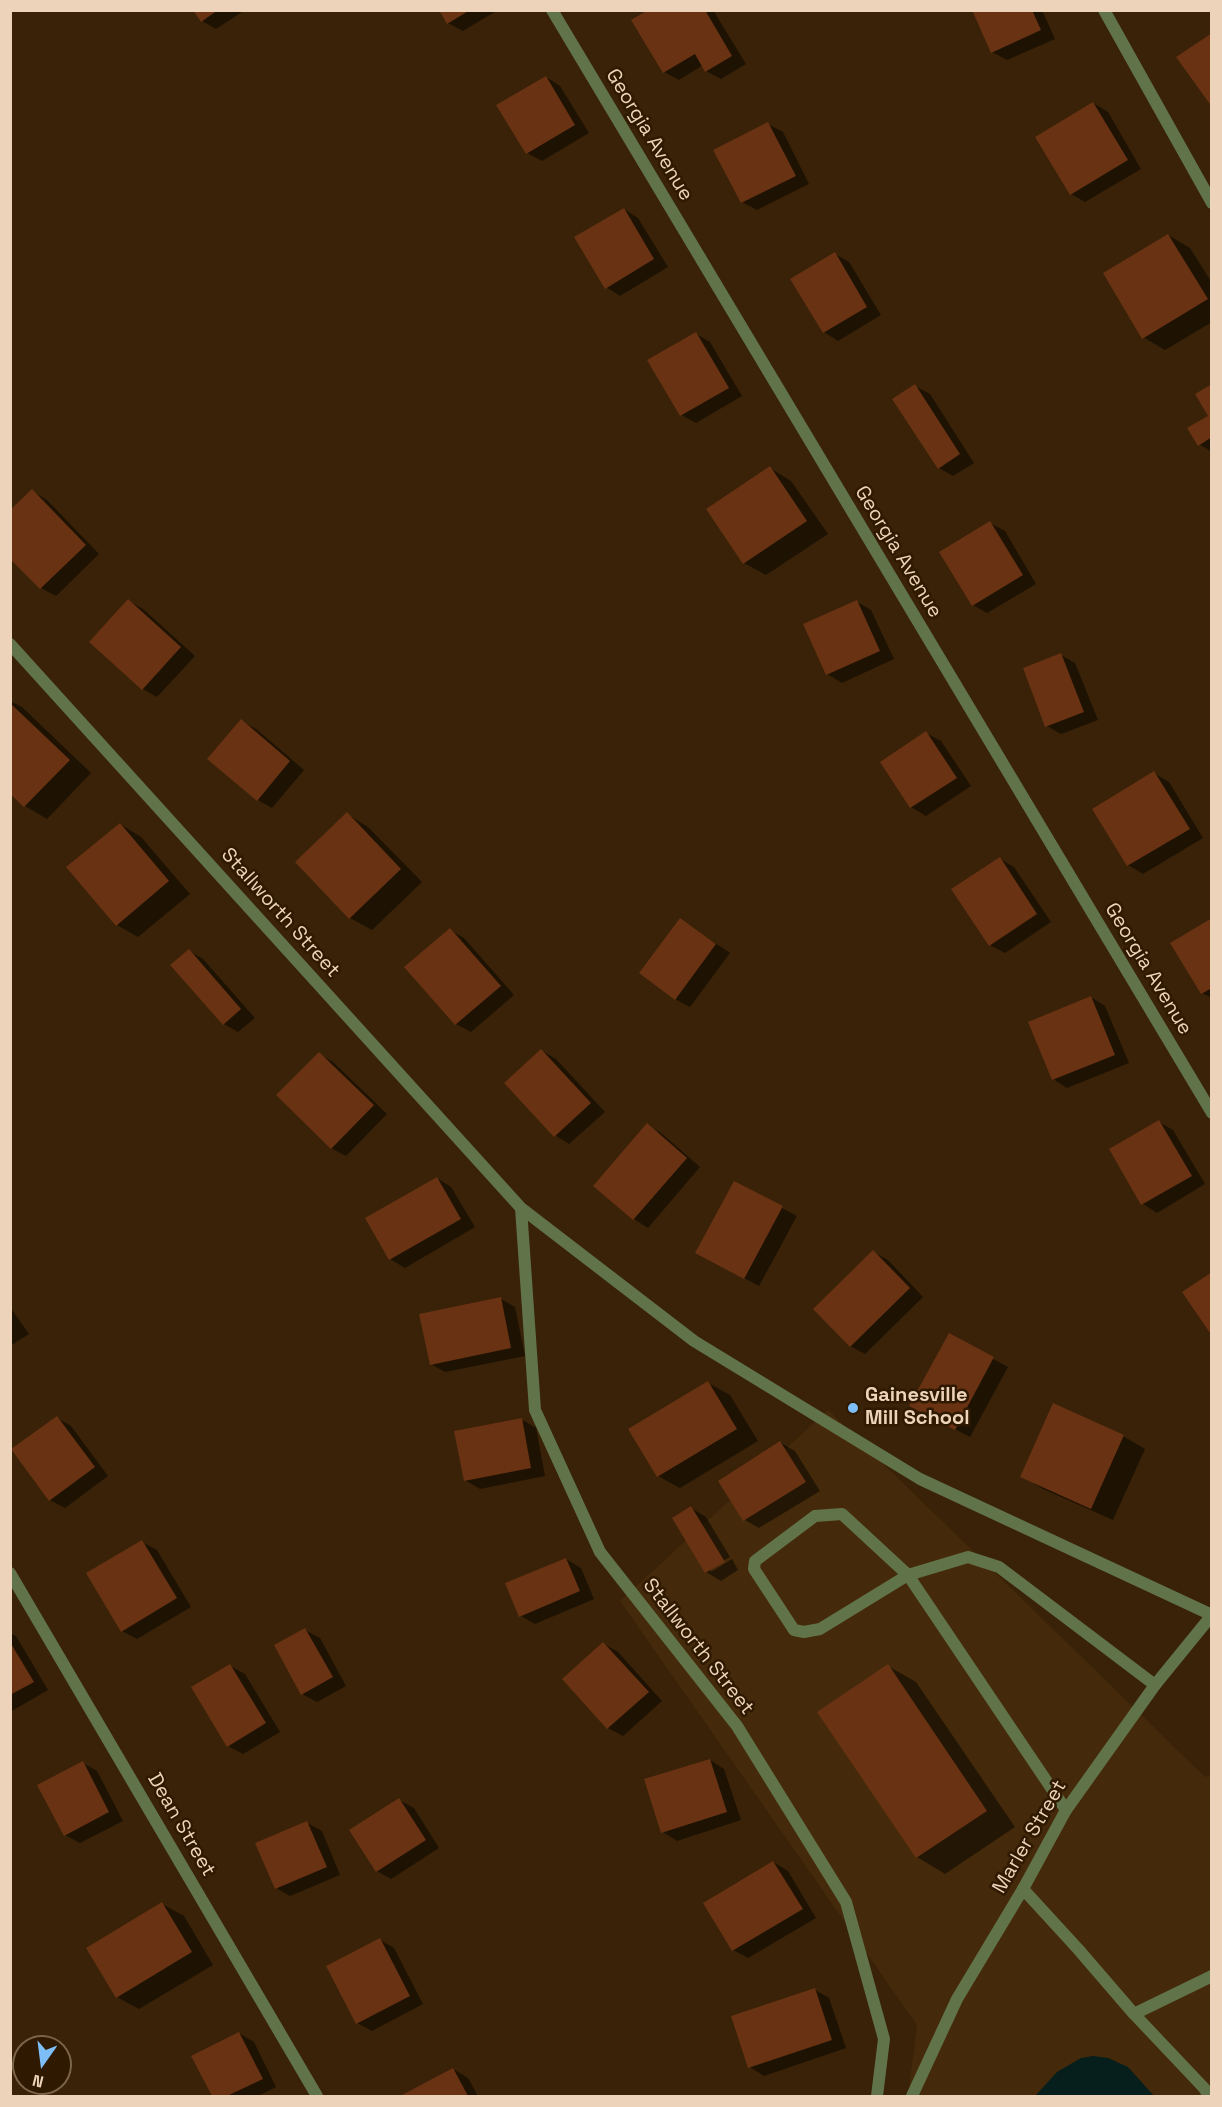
<!DOCTYPE html>
<html>
<head>
<meta charset="utf-8">
<style>
	body { margin:0 }
	#map { position:relative; width:1222px; height:2107px; overflow:hidden; background:#392207; font-family:"Space Grotesk",sans-serif }
	canvas { display:block }
	.frame { position:absolute; inset:0; border:12px solid #edd3ba; pointer-events:none }
	.north { position:absolute; left:12px; top:2035px; width:60px; height:60px; box-sizing:border-box; background:#2f1900; border:2px solid #7b634a; border-radius:50%; rotate:194deg; font-size:16px; font-weight:700; line-height:24px; text-align:center; color:#edd3ba }
	.north::after { content:''; display:block; margin:auto; width:21px; height:27px; background:#7dbef9; clip-path:polygon(50% 0,100% 100%,50% 72%,0 100%) }
</style>
</head>
<body>
<div id="map">
<canvas width="1222" height="2107"></canvas>
<div class="frame"></div>
<div class="north">N</div>
</div>
<script>
const ctx = document.querySelector('canvas').getContext('2d');
ctx.lineJoin = 'round';
function paint(path, color) { ctx.fillStyle = color; ctx.fill(path, 'evenodd'); }
const toPath = rows => new Path2D(rows.map(r => 'M' + r).join(''));
function stroke(path, color, width, dash) { ctx.strokeStyle = color; ctx.lineWidth = width; ctx.lineCap = dash ? 'butt' : 'round'; ctx.setLineDash(dash || []); ctx.stroke(path); }
function label(font, color, halo, rows, align = 'center') {
  ctx.font = font + ' "Space Grotesk",sans-serif'; ctx.lineWidth = 5; ctx.setLineDash([]); ctx.textBaseline = 'middle'; ctx.strokeStyle = halo; ctx.fillStyle = color; for (const [text, x, y, turn = 0] of rows) {
    ctx.save(); ctx.translate(x, y); ctx.rotate((+turn || 0) * Math.PI / 180); ctx.textAlign = isNaN(turn) ? turn : align; if (halo) ctx.strokeText(text, 0, 0); ctx.fillText(text, 0, 0); ctx.restore();
  }
}
const built = toPath([
	[828,1410,1205,1777,1211,1775,1211,2096,908,2096,917,2025,620,1601]
]);
const water = toPath([
	[1093,2056,1108,2058,1128,2067,1154,2096,1035,2096,1057,2072,1081,2058]
]);
const shadow = toPath([
	[195,10,245,10,216,29,202,21],
	[441,10,498,10,463,31,448,23],
	[651,10,713,10,746,64,721,79,706,71,703,65,679,80,664,72],
	[973,10,1042,10,1055,39,1007,60,992,52],
	[546,77,560,86,589,133,542,161,527,153],
	[1093,103,1108,112,1141,169,1085,202,1071,194],
	[768,124,783,132,809,184,757,210,742,202],
	[624,209,638,218,668,267,620,296,606,287],
	[1168,235,1190,248,1212,283,1212,322,1165,350,1143,337],
	[835,254,849,262,881,315,838,341,824,332],
	[696,334,710,342,742,396,696,423,681,415],
	[915,386,930,394,974,463,953,476,939,468],
	[1212,386,1212,452,1199,444,1210,416],
	[770,468,791,481,828,534,766,575,744,563],
	[32,491,47,500,99,554,56,596,41,588,10,557],
	[990,523,1005,531,1036,584,987,613,973,605],
	[129,601,143,609,195,656,157,697,143,689],
	[857,602,871,610,894,659,842,683,827,674],
	[1061,655,1075,663,1098,720,1061,734,1047,726],
	[10,701,22,707,91,773,47,819,25,806,10,792],
	[241,721,256,729,304,770,272,808,258,800],
	[926,733,941,741,971,786,926,816,911,807,882,763],
	[1154,773,1169,782,1203,838,1143,874,1128,865,1094,809],
	[347,814,368,827,422,882,372,930,350,918],
	[120,824,141,837,190,894,138,937,117,925],
	[1000,859,1014,867,1051,922,1005,953,990,945],
	[681,920,730,953,690,1007,675,999],
	[1212,920,1212,998,1202,993],
	[450,930,464,938,514,995,471,1032,456,1024,407,967],
	[189,951,203,959,255,1018,238,1032,224,1024],
	[1091,997,1105,1006,1129,1063,1067,1088,1053,1079],
	[542,1051,556,1059,605,1112,569,1144,555,1135],
	[319,1054,333,1062,387,1114,346,1156,331,1148],
	[1159,1122,1173,1130,1205,1184,1157,1213,1143,1204,1111,1150],
	[647,1125,661,1133,700,1167,648,1228,634,1219,595,1186],
	[437,1178,451,1187,475,1227,405,1268,390,1259],
	[735,1183,797,1216,759,1286,712,1261],
	[873,1252,888,1260,923,1297,865,1354,850,1346],
	[501,1299,515,1307,525,1356,445,1372,431,1364],
	[10,1307,29,1334,10,1346],
	[949,1335,1008,1367,970,1437,926,1414],
	[708,1383,730,1395,758,1441,680,1488,658,1476],
	[57,1418,71,1426,108,1476,65,1508,50,1500],
	[521,1419,536,1428,545,1476,480,1489,465,1480],
	[1123,1436,1145,1449,1113,1520,1043,1489,1022,1476],
	[781,1443,795,1451,820,1491,759,1528,745,1520],
	[691,1508,706,1517,730,1557,711,1568,711,1572,732,1559,738,1570,721,1581,706,1572,674,1519],
	[142,1542,157,1550,191,1607,137,1639,122,1631],
	[566,1559,581,1568,594,1599,535,1624,521,1616],
	[305,1630,320,1638,346,1686,317,1702,302,1694],
	[10,1633,16,1636,48,1690,10,1712],
	[604,1644,618,1652,662,1701,623,1736,608,1728],
	[230,1666,245,1674,280,1732,243,1754,228,1746],
	[888,1666,916,1682,1015,1827,945,1874,917,1857],
	[710,1760,724,1769,741,1820,677,1841,663,1832],
	[83,1763,97,1771,123,1821,80,1843,65,1835],
	[399,1800,414,1808,439,1848,391,1879,377,1871],
	[307,1823,322,1831,340,1875,290,1896,276,1888],
	[773,1862,788,1871,816,1918,748,1958,733,1950],
	[162,1904,184,1916,213,1965,139,2009,117,1997],
	[380,1940,394,1948,423,2004,372,2031,357,2023],
	[815,1990,829,1998,846,2048,764,2076,750,2067],
	[239,2033,254,2042,276,2087,258,2096,214,2096,193,2057],
	[453,2069,468,2078,478,2096,403,2096]
]);
const building = toPath([
	[193,10,218,10,201,22],
	[439,10,470,10,447,24],
	[648,10,705,10,732,56,705,72,695,54,663,73,631,20],
	[972,10,1032,10,1041,30,991,53],
	[1212,33,1212,107,1176,57],
	[546,76,575,125,526,154,496,105],
	[1093,102,1128,160,1070,195,1035,137],
	[768,122,796,176,741,203,713,150],
	[624,208,654,259,605,289,574,237],
	[1168,234,1208,299,1142,339,1103,273],
	[835,252,867,307,823,333,790,279],
	[696,332,729,388,680,416,647,360],
	[915,384,960,454,938,469,892,399],
	[1212,384,1212,437,1198,446,1187,428,1208,416,1195,394],
	[770,466,807,521,743,564,706,509],
	[32,489,86,545,40,589,10,559,10,510],
	[990,521,1023,575,972,606,939,552],
	[128,599,181,647,142,690,89,642],
	[857,600,880,651,826,675,803,624],
	[1061,653,1084,712,1045,727,1023,668],
	[10,703,70,760,24,807,10,794],
	[241,719,290,761,257,801,207,759],
	[926,731,957,778,910,808,880,762],
	[1154,771,1190,829,1127,866,1092,809],
	[347,812,401,869,349,919,295,862],
	[120,823,169,881,116,926,66,867],
	[1000,857,1037,914,989,946,951,889],
	[680,918,716,944,675,1000,639,973],
	[1212,918,1212,988,1201,994,1170,943],
	[450,928,501,986,455,1025,404,967],
	[189,949,241,1009,223,1025,170,965],
	[1091,996,1115,1055,1052,1080,1028,1022],
	[541,1049,591,1103,554,1137,504,1083],
	[319,1052,374,1105,331,1149,276,1095],
	[1159,1120,1192,1176,1141,1205,1109,1149],
	[647,1123,687,1158,633,1220,593,1186],
	[437,1177,461,1219,389,1260,365,1218],
	[734,1181,783,1206,744,1279,695,1253],
	[873,1250,910,1288,850,1347,813,1309],
	[1212,1272,1212,1336,1182,1292],
	[501,1297,511,1348,430,1365,419,1314],
	[949,1333,994,1357,955,1430,909,1406],
	[708,1381,737,1429,657,1477,628,1429],
	[1053,1403,1124,1435,1091,1509,1020,1477],
	[57,1416,95,1467,49,1501,11,1449],
	[522,1418,531,1468,464,1481,454,1431],
	[780,1441,806,1482,743,1521,718,1481],
	[691,1506,725,1562,705,1573,672,1518],
	[142,1540,177,1598,121,1632,86,1573],
	[566,1558,580,1591,519,1617,505,1583],
	[305,1628,333,1677,301,1695,274,1645],
	[10,1642,34,1682,10,1695],
	[603,1642,649,1692,607,1729,562,1679],
	[230,1664,266,1723,227,1747,191,1687],
	[888,1664,987,1811,916,1858,817,1712],
	[710,1759,727,1812,661,1833,644,1779],
	[83,1761,109,1812,64,1836,37,1785],
	[399,1798,426,1840,376,1872,349,1830],
	[307,1821,327,1867,275,1889,255,1843],
	[773,1861,803,1909,732,1951,703,1903],
	[162,1902,192,1952,116,1998,86,1948],
	[380,1938,410,1996,356,2024,326,1966],
	[815,1988,832,2040,748,2068,731,2016],
	[239,2032,263,2079,227,2096,212,2096,191,2056],
	[453,2068,468,2096,400,2096]
]);
const lane = toPath([
	[1066,1810,908,1575,842,1514,815,1516,755,1561,754,1569,794,1630,804,1632,820,1629,908,1575,968,1557,999,1567,1155,1685],
	[1023,1889,1078,1949,1134,2014,1204,2088,1209,2096],
	[1134,2014,1212,1976]
]);
const street = toPath([
	[552,10,1212,1113],
	[1104,10,1212,203],
	[10,644,521,1208,535,1410,600,1552,737,1726,846,1902,884,2039,877,2096],
	[521,1208,694,1341,920,1479,1212,1615,1155,1685,1066,1810,1023,1889,957,1999,912,2096],
	[10,1573,317,2096]
]);
const markers = [
	[853,1408,6,"#7dbef9"]
];
const streetNames = [
	["Georgia Avenue",649,135,59],
	["Georgia Avenue",898,552,59],
	["Stallworth Street",280,913,48],
	["Georgia Avenue",1148,969,59],
	["Stallworth Street",698,1647,52],
	["Dean Street",181,1825,60],
	["Marler Street",1030,1837,-60]
];
const poiNames = [
	["Gainesville",865,1396],
	["Mill School",865,1419]
];
paint(built, '#442a0a');
paint(water, '#061e1c');
paint(shadow, '#0007');
paint(building, '#683213');
stroke(lane, '#617348', 12);
stroke(street, '#617348', 12);
for (const [x, y, r, color] of markers) { const dot = new Path2D(); dot.arc(x, y, r, 0, 2 * Math.PI); ctx.fillStyle = color; ctx.fill(dot); stroke(dot, '#2f1900', 2); }
label('20px', '#edd3ba', '#2f1900', streetNames);
label('bold 20px', '#edd3ba', '#2f1900', poiNames, 'left');
</script>
</body>
</html>
